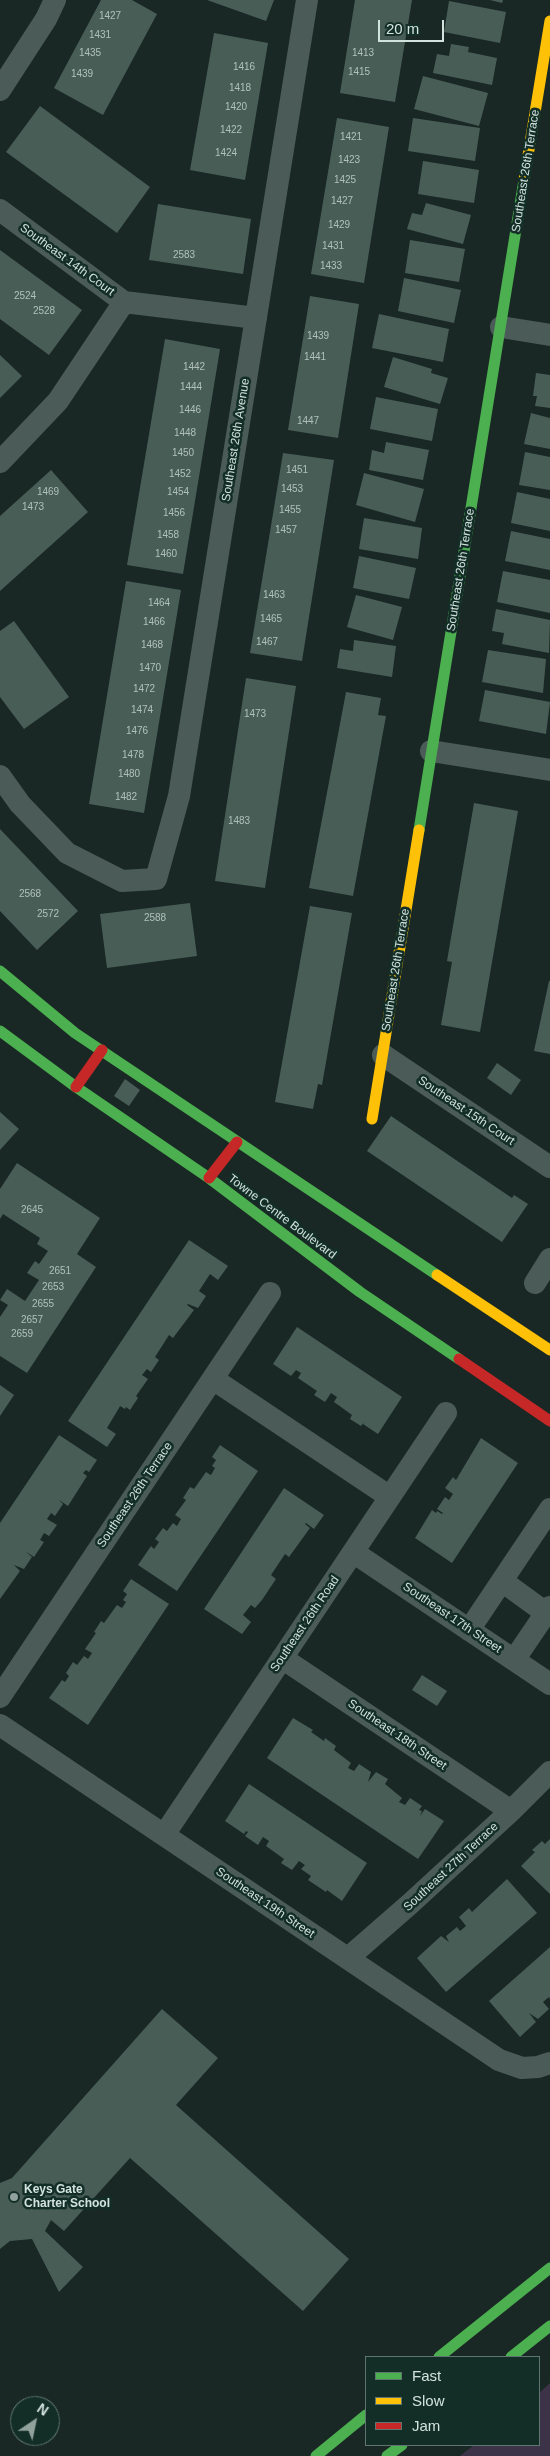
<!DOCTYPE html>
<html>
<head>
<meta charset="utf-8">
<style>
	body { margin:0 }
	#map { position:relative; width:550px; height:2456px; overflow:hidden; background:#192824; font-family:Helvetica,sans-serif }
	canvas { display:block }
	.legend { position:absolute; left:365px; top:2356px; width:175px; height:90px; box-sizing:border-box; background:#132e27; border:1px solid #5f7670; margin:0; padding:6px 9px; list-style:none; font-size:15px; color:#d2e2dd }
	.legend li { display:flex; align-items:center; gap:10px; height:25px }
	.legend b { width:25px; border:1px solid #5f7670 }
	.north { position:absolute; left:10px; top:2396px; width:50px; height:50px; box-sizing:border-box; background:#132e27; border:1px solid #5f7670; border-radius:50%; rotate:34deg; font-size:14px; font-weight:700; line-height:20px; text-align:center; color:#d2e2dd }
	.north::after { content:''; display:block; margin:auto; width:18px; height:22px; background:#91a19c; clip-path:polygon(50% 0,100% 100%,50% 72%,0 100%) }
	.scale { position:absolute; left:378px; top:20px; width:66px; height:22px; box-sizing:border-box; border:2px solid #d2e2dd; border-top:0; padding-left:6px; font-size:15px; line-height:18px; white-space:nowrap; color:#d2e2dd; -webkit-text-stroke:4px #132e27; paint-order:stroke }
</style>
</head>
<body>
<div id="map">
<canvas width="550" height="2456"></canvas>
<ul class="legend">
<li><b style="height:6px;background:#4caf50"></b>Fast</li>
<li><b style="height:6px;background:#ffc107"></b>Slow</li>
<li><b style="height:6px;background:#c62828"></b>Jam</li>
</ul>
<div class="north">N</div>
<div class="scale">20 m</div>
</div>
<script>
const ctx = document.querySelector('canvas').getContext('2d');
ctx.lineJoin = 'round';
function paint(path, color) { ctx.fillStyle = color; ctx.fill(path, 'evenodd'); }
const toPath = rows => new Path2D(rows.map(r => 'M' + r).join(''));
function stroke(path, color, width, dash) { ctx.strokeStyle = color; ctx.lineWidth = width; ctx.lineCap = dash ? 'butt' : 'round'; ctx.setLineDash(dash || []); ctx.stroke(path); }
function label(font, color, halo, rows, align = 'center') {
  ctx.font = font + ' Helvetica,sans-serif'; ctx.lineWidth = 5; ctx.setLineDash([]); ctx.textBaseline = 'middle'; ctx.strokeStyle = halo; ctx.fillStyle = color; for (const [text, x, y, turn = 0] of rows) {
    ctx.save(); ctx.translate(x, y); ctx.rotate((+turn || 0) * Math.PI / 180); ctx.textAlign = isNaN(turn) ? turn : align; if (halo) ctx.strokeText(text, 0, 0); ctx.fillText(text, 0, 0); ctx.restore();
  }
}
const green = toPath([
	[550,2383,550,2456,460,2456,474,2445,539,2445,539,2393]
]);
const building = toPath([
	[101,0,132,0,157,14,103,115,54,88],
	[207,0,274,0,266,21],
	[355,0,412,0,395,102,340,93],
	[490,0,503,0,502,3],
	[449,1,506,12,500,43,444,32],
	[214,33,268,43,245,180,190,170],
	[451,44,469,47,468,52,497,58,492,85,433,73,437,54,449,56],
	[423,76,488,93,479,126,414,109],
	[40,106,150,187,117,233,6,152],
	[337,118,389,127,364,283,311,274],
	[413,118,480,128,475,161,408,151],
	[423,161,479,170,474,203,418,194],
	[426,203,471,215,463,244,407,229,412,213,422,215],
	[158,204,251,219,243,274,149,260],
	[410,240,465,249,459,282,405,273],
	[0,250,82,310,49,355,0,319],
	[404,278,461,290,454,323,398,311],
	[310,296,359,304,338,438,288,430],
	[379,314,449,329,443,362,372,348],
	[165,339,220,349,183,574,127,565],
	[0,355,22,376,0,398],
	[393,357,432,369,431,373,448,378,440,404,384,387],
	[536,373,550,375,550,408,535,406,537,396,533,396],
	[376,397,438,409,432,441,370,429],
	[531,413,550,418,550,449,524,444],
	[386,442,429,450,423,480,369,470,372,450,384,453],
	[525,452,550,457,550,490,519,485],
	[283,453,334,460,302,661,250,653],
	[51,470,88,512,0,591,0,516],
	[364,473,424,489,415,522,356,505],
	[517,492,550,499,550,531,511,523],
	[364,518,422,528,418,559,359,549],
	[511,531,550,539,550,570,505,561],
	[359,556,416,568,409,599,353,588],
	[503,571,550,580,550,613,497,602],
	[126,581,181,590,144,813,89,804],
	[356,595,402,607,393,640,347,627],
	[496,609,550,620,549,653,502,644,504,633,492,631],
	[14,621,69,697,24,729,0,697,0,631],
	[354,640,396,646,392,677,337,668,340,649,353,651],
	[488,650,546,659,543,693,482,682],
	[246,678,296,686,265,888,215,881],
	[485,690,550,702,546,734,479,721],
	[346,692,381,698,378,715,386,716,353,896,309,888],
	[474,803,518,811,480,1032,441,1025,452,962,447,961],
	[0,829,78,911,37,950,0,911],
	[190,903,197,956,107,968,100,914],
	[310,906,352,913,322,1085,318,1084,313,1109,275,1102],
	[549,981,550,981,550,1054,534,1051],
	[497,1063,521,1080,511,1095,487,1078],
	[125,1079,140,1090,129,1106,114,1096],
	[0,1112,19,1129,0,1150],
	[391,1116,512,1198,514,1195,528,1204,502,1242,367,1151],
	[17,1163,100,1218,77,1254,96,1267,27,1373,0,1356,0,1317,8,1305,0,1300,7,1289,25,1301,39,1280,27,1273,35,1261,39,1264,48,1251,37,1244,40,1238,3,1214,0,1219,0,1189],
	[189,1240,228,1266,218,1280,210,1274,199,1291,206,1296,198,1308,188,1304,187,1305,194,1310,173,1338,169,1335,155,1357,159,1360,151,1372,147,1369,142,1375,148,1379,136,1396,138,1398,130,1410,126,1407,125,1409,120,1406,119,1408,107,1428,116,1434,107,1447,68,1421],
	[297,1327,402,1397,378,1434,363,1424,365,1421,361,1426,350,1419,352,1415,334,1402,337,1397,331,1393,325,1402,314,1395,317,1391,298,1378,301,1373,296,1370,291,1376,273,1364],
	[0,1385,14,1395,0,1416],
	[59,1435,97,1460,89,1472,86,1470,83,1473,87,1476,68,1506,59,1500,63,1504,55,1516,51,1513,47,1519,57,1525,49,1536,44,1533,40,1540,44,1542,34,1557,25,1551,32,1557,24,1569,14,1565,20,1571,0,1599,0,1523],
	[481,1438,518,1463,452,1563,415,1538,432,1510,436,1513,437,1511,442,1514,443,1513,437,1509,445,1497,449,1500,453,1494,445,1488,453,1477,456,1480],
	[220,1445,258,1471,177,1591,138,1565,151,1546,154,1549,159,1542,155,1539,163,1528,167,1531,173,1523,177,1526,181,1519,175,1515,186,1500,183,1498,190,1487,194,1489,206,1472,211,1475,215,1468,212,1466,216,1460,212,1457],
	[284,1488,324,1515,314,1529,306,1523,305,1524,310,1528,289,1557,285,1554,271,1575,276,1579,262,1600,255,1608,251,1605,243,1615,251,1622,242,1634,204,1609],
	[131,1579,169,1604,88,1725,49,1698,62,1680,65,1682,69,1676,66,1673,73,1662,77,1665,84,1656,88,1659,92,1653,85,1649,96,1633,94,1632,101,1621,104,1623,117,1605,122,1608,126,1602,123,1600,127,1594,123,1591],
	[422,1675,447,1691,437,1706,412,1690],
	[293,1718,313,1730,311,1732,324,1741,325,1738,336,1746,334,1750,351,1763,348,1768,354,1771,359,1764,371,1772,368,1782,376,1772,388,1779,385,1784,402,1798,399,1802,405,1805,410,1798,422,1806,419,1810,422,1811,420,1816,425,1809,444,1821,418,1859,267,1758],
	[249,1784,367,1863,342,1901,327,1890,326,1892,308,1880,311,1876,301,1869,305,1865,299,1861,292,1870,281,1863,284,1859,266,1846,269,1841,263,1837,258,1845,245,1836,248,1832,246,1831,244,1834,225,1821],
	[550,1839,550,1894,521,1866,535,1852,532,1850,542,1841,545,1844],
	[507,1879,537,1913,446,1992,417,1958,441,1936,449,1942,446,1936,457,1927,460,1931,466,1926,459,1917,469,1908,472,1912],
	[550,1947,550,1999,549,1997,543,2002,549,2009,538,2019,529,2013,536,2022,520,2037,489,2001],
	[162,2009,218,2058,176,2105,349,2259,303,2311,130,2158,64,2231,51,2220,45,2231,83,2267,59,2292,32,2239,10,2241,0,2249,0,2183,12,2178]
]);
const street = toPath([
	[0,90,46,19,55,0],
	[0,210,124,302,256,318],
	[501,327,550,335],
	[0,462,58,401,124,302],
	[431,751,550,770],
	[0,776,20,804,67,853,122,881,156,879,179,796,307,0],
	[383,1055,550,1167],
	[535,1283,550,1259],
	[213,1379,390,1497],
	[353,1552,550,1684],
	[502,1581,546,1613],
	[469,1630,550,1509],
	[282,1658,511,1811],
	[514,1660,550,1607],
	[0,1697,270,1293],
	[0,1725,499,2060,522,2068,538,2067,550,2063],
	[164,1835,446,1413],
	[348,1958,411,1903,511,1811,550,1772]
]);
const fast = toPath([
	[419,830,524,180],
	[0,971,75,1033,437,1275],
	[0,1031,76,1087,209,1178,360,1292,459,1359],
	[439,2357,550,2268],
	[511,2357,550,2326],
	[316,2456,366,2415],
	[387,2456,402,2445]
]);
const slow = toPath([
	[524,180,550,21],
	[372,1119,419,830],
	[437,1275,550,1350]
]);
const jam = toPath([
	[76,1087,102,1050],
	[209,1178,237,1142],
	[459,1359,550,1421]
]);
const markers = [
	[14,2197,5,"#91a19c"]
];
const numberNames = [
	["1427",110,16],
	["1431",100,35],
	["1435",90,53],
	["1413",363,53],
	["1416",244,67],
	["1415",359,72],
	["1439",82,74],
	["1418",240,88],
	["1420",236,107],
	["1422",231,130],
	["1421",351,137],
	["1424",226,153],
	["1423",349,160],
	["1425",345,180],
	["1427",342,201],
	["1429",339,225],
	["1431",333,246],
	["2583",184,255],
	["1433",331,266],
	["2524",25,296],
	["2528",44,311],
	["1439",318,336],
	["1441",315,357],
	["1442",194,367],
	["1444",191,387],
	["1446",190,410],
	["1447",308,421],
	["1448",185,433],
	["1450",183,453],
	["1451",297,470],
	["1452",180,474],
	["1453",292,489],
	["1469",48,492],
	["1454",178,492],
	["1473",33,507],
	["1455",290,510],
	["1456",174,513],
	["1457",286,530],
	["1458",168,535],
	["1460",166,554],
	["1463",274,595],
	["1464",159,603],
	["1465",271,619],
	["1466",154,622],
	["1467",267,642],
	["1468",152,645],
	["1470",150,668],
	["1472",144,689],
	["1474",142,710],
	["1473",255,714],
	["1476",137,731],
	["1478",133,755],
	["1480",129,774],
	["1482",126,797],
	["1483",239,821],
	["2568",30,894],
	["2572",48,914],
	["2588",155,918],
	["2645",32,1210],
	["2651",60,1271],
	["2653",53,1287],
	["2655",43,1304],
	["2657",32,1320],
	["2659",22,1334]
];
const streetNames = [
	["Southeast 26th Terrace",526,171,-81],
	["Southeast 14th Court",67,260,36],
	["Southeast 26th Avenue",236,440,-81],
	["Southeast 26th Terrace",461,570,-81],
	["Southeast 26th Terrace",396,970,-81],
	["Southeast 15th Court",466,1111,34],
	["Towne Centre Boulevard",282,1217,37],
	["Southeast 26th Terrace",135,1495,-56],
	["Southeast 17th Street",452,1618,34],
	["Southeast 26th Road",305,1624,-56],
	["Southeast 18th Street",397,1735,34],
	["Southeast 27th Terrace",451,1867,-43],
	["Southeast 19th Street",265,1903,34]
];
const poiNames = [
	["Keys Gate",24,2190],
	["Charter School",24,2204]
];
paint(green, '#3d3349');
paint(building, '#495d57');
stroke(street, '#4b5c58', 22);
stroke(fast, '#4caf50', 11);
stroke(slow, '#ffc107', 11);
stroke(jam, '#c62828', 11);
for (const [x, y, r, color] of markers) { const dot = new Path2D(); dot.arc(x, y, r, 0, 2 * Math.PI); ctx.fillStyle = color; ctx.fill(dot); stroke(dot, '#132e27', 2); }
label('10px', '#b0c1bc', null, numberNames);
label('12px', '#d2e2dd', '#132e27', streetNames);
label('bold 12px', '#d2e2dd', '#132e27', poiNames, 'left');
</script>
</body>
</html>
